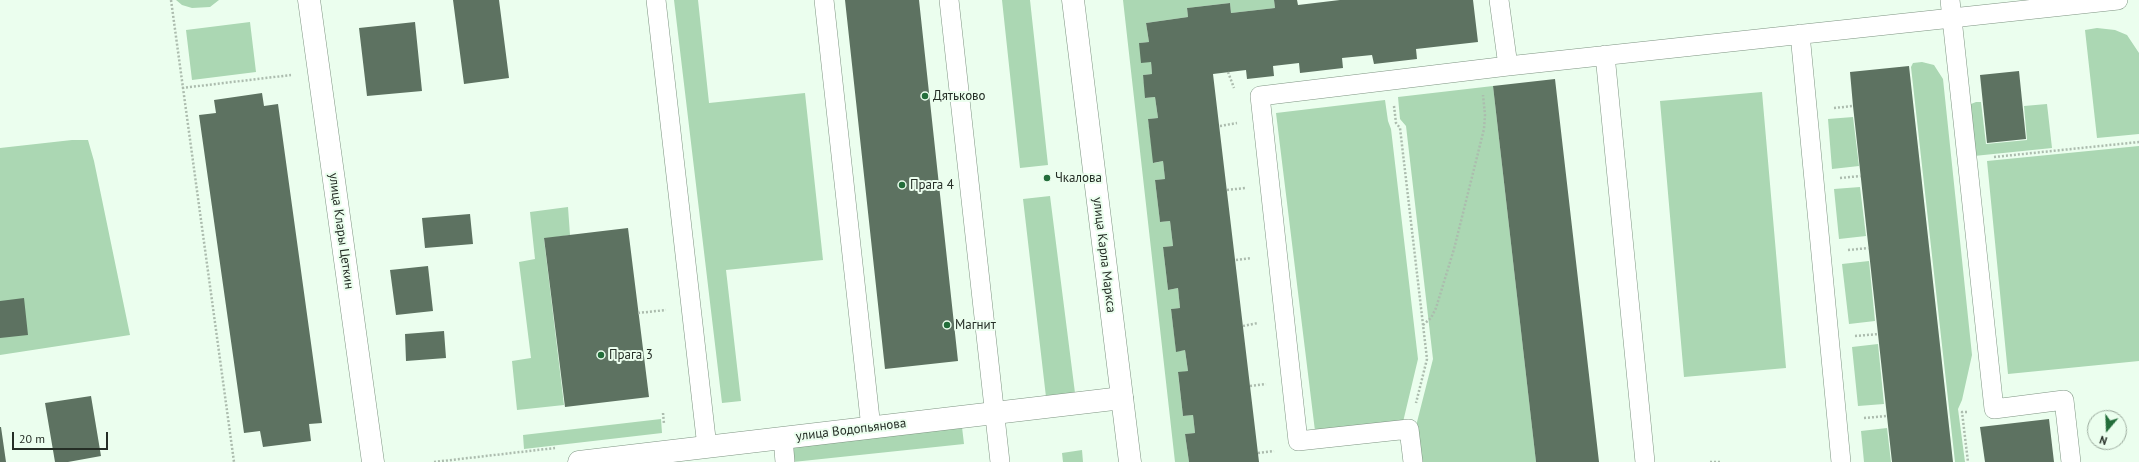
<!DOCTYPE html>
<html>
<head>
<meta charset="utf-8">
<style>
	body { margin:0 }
	#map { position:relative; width:2139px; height:462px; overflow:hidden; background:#ebfeee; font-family:"PT Sans",sans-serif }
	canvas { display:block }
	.north { position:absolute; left:2087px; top:410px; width:40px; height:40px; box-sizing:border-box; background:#ebfeee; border:1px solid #9cab9e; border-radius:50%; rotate:199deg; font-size:11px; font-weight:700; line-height:16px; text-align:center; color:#252e26 }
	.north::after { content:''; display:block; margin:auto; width:14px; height:18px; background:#236d3a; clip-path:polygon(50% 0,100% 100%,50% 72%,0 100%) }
	.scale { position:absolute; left:12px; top:432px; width:96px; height:18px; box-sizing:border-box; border:2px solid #252e26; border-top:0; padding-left:5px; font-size:12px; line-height:14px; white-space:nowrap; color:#252e26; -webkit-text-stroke:3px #ebfeee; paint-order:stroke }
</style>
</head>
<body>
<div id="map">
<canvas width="2139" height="462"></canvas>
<div class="north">N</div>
<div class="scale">20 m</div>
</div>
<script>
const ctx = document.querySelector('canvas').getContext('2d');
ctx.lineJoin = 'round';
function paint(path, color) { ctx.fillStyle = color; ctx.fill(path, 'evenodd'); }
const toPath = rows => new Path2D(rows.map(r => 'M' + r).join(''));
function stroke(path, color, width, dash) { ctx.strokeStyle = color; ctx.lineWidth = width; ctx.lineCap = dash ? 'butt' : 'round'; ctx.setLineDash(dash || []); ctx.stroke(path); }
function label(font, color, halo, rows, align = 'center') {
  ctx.font = font + ' "PT Sans",sans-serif'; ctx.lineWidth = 4; ctx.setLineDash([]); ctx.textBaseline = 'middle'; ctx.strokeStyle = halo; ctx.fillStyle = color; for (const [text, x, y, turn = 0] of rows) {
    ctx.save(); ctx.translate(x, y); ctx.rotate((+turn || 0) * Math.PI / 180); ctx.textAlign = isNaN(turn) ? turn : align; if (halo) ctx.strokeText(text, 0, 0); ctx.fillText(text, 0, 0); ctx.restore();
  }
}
const green = toPath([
	[176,0,219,0,210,7,192,8,182,5],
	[674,0,698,0,709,103,805,93,823,260,726,270,741,401,722,403],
	[1002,0,1030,0,1048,165,1020,168],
	[1123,0,1274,0,1275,8,1231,13,1230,3,1187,8,1188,17,1146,23,1149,42,1139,43,1151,62,1152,74,1143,75,1146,98,1155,97,1158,118,1148,119,1154,163,1163,161,1165,179,1155,180,1160,222,1170,221,1173,246,1163,247,1168,290,1178,288,1180,308,1171,309,1176,351,1185,350,1188,371,1178,373,1183,416,1193,415,1195,433,1185,434,1189,462,1175,462],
	[250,22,256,72,192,80,186,30],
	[2097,28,2115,30,2127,35,2139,53,2139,134,2097,138,2085,30],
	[1922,62,1934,65,1943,79,1972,355,1962,400,1958,409,1965,462,1955,462,1911,67,1913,63],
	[1493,86,1536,462,1420,462,1416,426,1433,359,1406,126,1400,119,1398,97],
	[1762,92,1786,368,1684,377,1660,101],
	[1385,100,1388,121,1391,129,1418,359,1403,422,1315,431,1276,113],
	[1976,102,1981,102,1986,144,2027,140,2024,106,2047,104,2052,148,1974,156,1968,109,1971,104],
	[1853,117,1859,166,1832,169,1828,119],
	[72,140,88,140,94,161,130,335,0,355,0,148],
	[2139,146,2139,361,2008,374,1987,161],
	[1860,187,1866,236,1839,239,1834,189],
	[1050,196,1075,393,1046,397,1023,199],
	[568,207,570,235,544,239,564,405,517,410,512,361,531,358,519,262,535,259,530,212],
	[1869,261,1875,321,1849,324,1842,264],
	[1878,344,1884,404,1858,406,1852,347],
	[661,419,662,433,524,449,523,435],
	[962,427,964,444,793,462,791,446],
	[1887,428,1891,462,1864,462,1861,431],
	[1082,450,1083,462,1063,462,1062,453]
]);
const building = toPath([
	[453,0,499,0,509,78,464,84],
	[845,0,919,0,958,361,885,369],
	[1274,0,1297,0,1298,5,1340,0,1473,0,1478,42,1416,49,1417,59,1374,64,1372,55,1342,58,1343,68,1300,73,1299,63,1273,66,1274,76,1247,79,1246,70,1213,74,1259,462,1189,462,1185,434,1195,433,1193,415,1183,416,1178,372,1188,371,1185,350,1176,352,1171,309,1180,308,1178,288,1168,290,1163,247,1173,246,1170,221,1160,222,1155,180,1165,179,1163,161,1153,163,1148,119,1158,118,1155,97,1145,98,1143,75,1152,74,1151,62,1141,63,1139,43,1149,42,1146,23,1188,17,1187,8,1230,3,1231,13,1275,8],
	[415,22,422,91,367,96,359,28],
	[1909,66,1953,462,1892,462,1853,106,1850,72],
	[2019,71,2026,139,1987,143,1980,75],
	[1555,79,1599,462,1536,462,1493,86],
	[262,93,264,106,278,104,322,423,309,424,311,441,263,447,260,431,244,433,199,115,216,113,214,100],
	[470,214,473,244,425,248,422,218],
	[628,228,649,397,565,407,544,238],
	[428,266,433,311,396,315,390,270],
	[24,298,28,335,0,338,0,301],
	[444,331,446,358,406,361,405,334],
	[91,396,101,456,68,462,55,462,45,403],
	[2049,419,2054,462,1985,462,1980,427],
	[0,427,1,427,6,462,0,462]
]);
const path = toPath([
	[171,0,234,462],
	[1228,72,1234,88],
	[182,88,291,75],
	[1394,106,1396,123,1400,128,1427,359,1416,403],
	[1834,108,1853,106],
	[1220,126,1237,123],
	[1994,157,2139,142],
	[1840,178,1861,176],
	[1227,190,1245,188],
	[1848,250,1869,248],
	[1236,260,1251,258],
	[638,313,666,310],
	[1423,325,1431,318,1436,308,1454,249,1484,129,1485,115,1483,95],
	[1243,326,1258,323],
	[1855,336,1879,334],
	[1250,386,1266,384],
	[1967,412,1962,412,1968,462],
	[663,413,664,424],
	[1864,418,1887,416],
	[1258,453,1274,451],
	[434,462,555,448],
	[1710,462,1721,462]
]);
const lane = toPath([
	[656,0,707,447],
	[824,0,871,428],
	[949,0,1000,462],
	[1499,0,1508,66],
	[1950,0,1994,409,2064,400,2071,462],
	[1800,34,1841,462],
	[1605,55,1645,462],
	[783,438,785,462],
	[1413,462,1409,429,1298,441,1260,96,1508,66,2118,0]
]);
const street = toPath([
	[309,0,373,462],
	[579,462,1122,398]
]);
const secondary = toPath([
	[1073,0,1130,462]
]);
const markers = [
	[925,96,4,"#236d3a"],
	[1047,178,4,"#236d3a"],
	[902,185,4,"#236d3a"],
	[947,325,4,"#236d3a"],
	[601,355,4,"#236d3a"]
];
const poiNames = [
	["Дятьково",933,96],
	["Чкалова",1055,178],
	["Прага 4",910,185],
	["Магнит",955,325],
	["Прага 3",609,355]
];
const streetNames = [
	["улица Клары Цеткин",341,231,82],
	["улица Карла Маркса",1104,255,83],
	["улица Водопьянова",851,430,-7]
];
paint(green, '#abd7b3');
paint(building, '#5d7261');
stroke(lane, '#7e9482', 20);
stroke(street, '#7e9482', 23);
stroke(secondary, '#7e9482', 23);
stroke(path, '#acbcae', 2.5, [2, 2]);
stroke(lane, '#fff', 19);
stroke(street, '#fff', 22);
stroke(secondary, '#fff', 22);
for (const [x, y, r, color] of markers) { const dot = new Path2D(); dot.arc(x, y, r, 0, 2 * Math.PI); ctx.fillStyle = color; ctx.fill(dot); stroke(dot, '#ebfeee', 1.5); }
label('13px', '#252e26', '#ebfeee', poiNames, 'left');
label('13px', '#252e26', '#ebfeee', streetNames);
</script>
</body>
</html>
